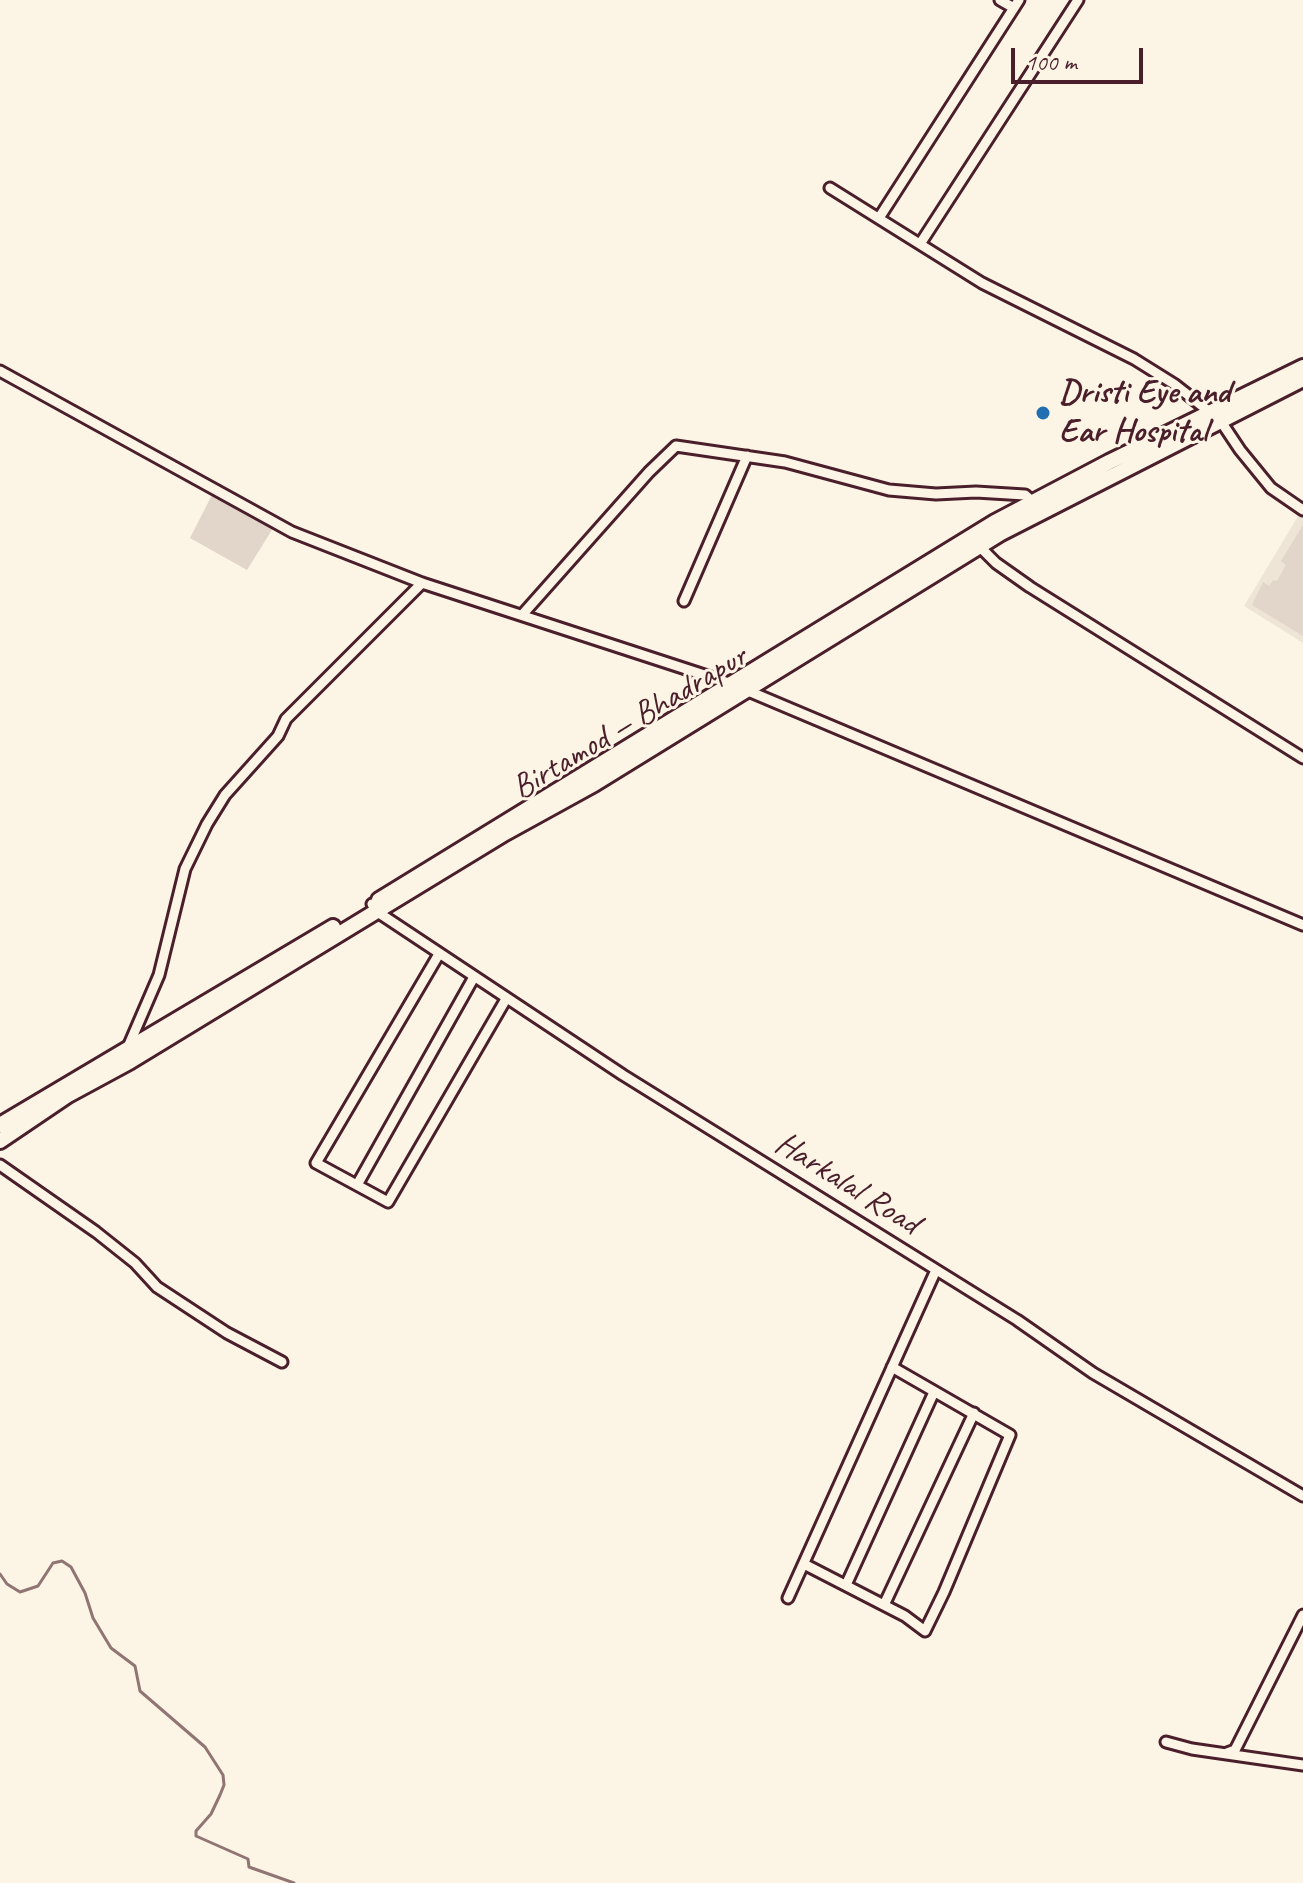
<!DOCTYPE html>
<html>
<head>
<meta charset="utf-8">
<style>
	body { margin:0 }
	#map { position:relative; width:1303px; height:1883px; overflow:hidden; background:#fcf5e5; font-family:Caveat,sans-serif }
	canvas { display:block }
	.scale { position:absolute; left:1011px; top:48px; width:132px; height:36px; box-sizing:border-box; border:4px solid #4a1f2b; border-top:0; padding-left:10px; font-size:24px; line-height:28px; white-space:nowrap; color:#4a1f2b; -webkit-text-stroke:6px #fcf5e5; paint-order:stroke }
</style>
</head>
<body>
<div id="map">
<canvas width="1303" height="1883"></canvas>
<div class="scale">100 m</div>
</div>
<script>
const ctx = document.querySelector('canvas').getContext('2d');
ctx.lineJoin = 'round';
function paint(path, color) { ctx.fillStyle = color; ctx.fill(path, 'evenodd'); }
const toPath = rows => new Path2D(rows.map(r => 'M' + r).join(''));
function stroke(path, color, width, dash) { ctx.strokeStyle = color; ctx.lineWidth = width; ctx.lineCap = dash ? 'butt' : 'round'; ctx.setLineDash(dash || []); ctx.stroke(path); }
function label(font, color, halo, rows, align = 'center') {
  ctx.font = font + ' Caveat,sans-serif'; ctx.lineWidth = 6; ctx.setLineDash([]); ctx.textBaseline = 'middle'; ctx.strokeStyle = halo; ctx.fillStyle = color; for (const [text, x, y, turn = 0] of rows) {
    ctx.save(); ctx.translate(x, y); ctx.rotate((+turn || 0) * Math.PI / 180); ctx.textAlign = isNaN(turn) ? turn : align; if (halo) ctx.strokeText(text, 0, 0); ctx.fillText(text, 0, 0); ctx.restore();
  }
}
const built = toPath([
	[1303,508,1303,643,1244,606]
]);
const green = toPath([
	[214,491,275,525,247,570,190,538],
	[1303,525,1303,636,1252,605,1263,582,1269,586,1273,580,1277,581,1286,565,1281,561]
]);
const stream = toPath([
	[0,1574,7,1584,20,1592,38,1586,53,1563,62,1561,71,1567,85,1593,93,1618,111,1648,135,1666,140,1691,205,1747,223,1775,224,1785,220,1795,211,1814,196,1831,196,1836,248,1859,249,1867,294,1883]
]);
const minor = toPath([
	[1000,0,1014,8],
	[830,188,982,283,1134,359,1174,384,1220,420,1240,450,1271,488,1303,510],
	[879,218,1019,0],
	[920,244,1078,0],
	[0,371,292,532,422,583,732,684],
	[979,546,996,563,1030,587,1303,758],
	[684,601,747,456],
	[522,615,649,472,676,446,785,462,889,490,936,494,976,492,1025,495,1033,502],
	[746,690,1303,925],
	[372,904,376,911,623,1075,1017,1320,1093,1373,1303,1496],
	[439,954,316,1163,388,1202,506,999],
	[128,1047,159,975,185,869,207,824,225,795,278,736,286,719,422,583],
	[0,1165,96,1232,135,1263,157,1287,227,1333,282,1362],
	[357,1185,474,977],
	[804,1564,905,1616,925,1631,944,1592,1010,1435,892,1367],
	[846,1585,934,1392],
	[788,1598,936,1270],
	[884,1605,974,1413],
	[1166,1742,1192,1749,1303,1765],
	[1227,1753,1235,1750,1303,1615]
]);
const primary = toPath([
	[379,900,995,522,1109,462,1303,367],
	[0,1125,333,927],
	[0,1141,68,1095,129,1062,505,833,594,784,1001,533,1303,379]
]);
const markers = [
	[1043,413,8,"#1f6fb2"]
];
const poiNames = [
	["Dristi Eye and",1059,393],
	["Ear Hospital",1059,432]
];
const streetNames = [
	["Birtamod — Bhadrapur",630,723,-31],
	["Harkalal Road",847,1184,32]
];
paint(built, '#eee5d7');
paint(green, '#e2d5ca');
stroke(stream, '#917474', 3);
stroke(minor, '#4a1f2b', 15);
stroke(primary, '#4a1f2b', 20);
stroke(minor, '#fcf5e5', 9);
stroke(primary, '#fcf5e5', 14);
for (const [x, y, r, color] of markers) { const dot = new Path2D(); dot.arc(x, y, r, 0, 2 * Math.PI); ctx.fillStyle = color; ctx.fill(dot); stroke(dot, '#fcf5e5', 3); }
label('bold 34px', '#4a1f2b', '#fcf5e5', poiNames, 'left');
label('34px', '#4a1f2b', '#fcf5e5', streetNames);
</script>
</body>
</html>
